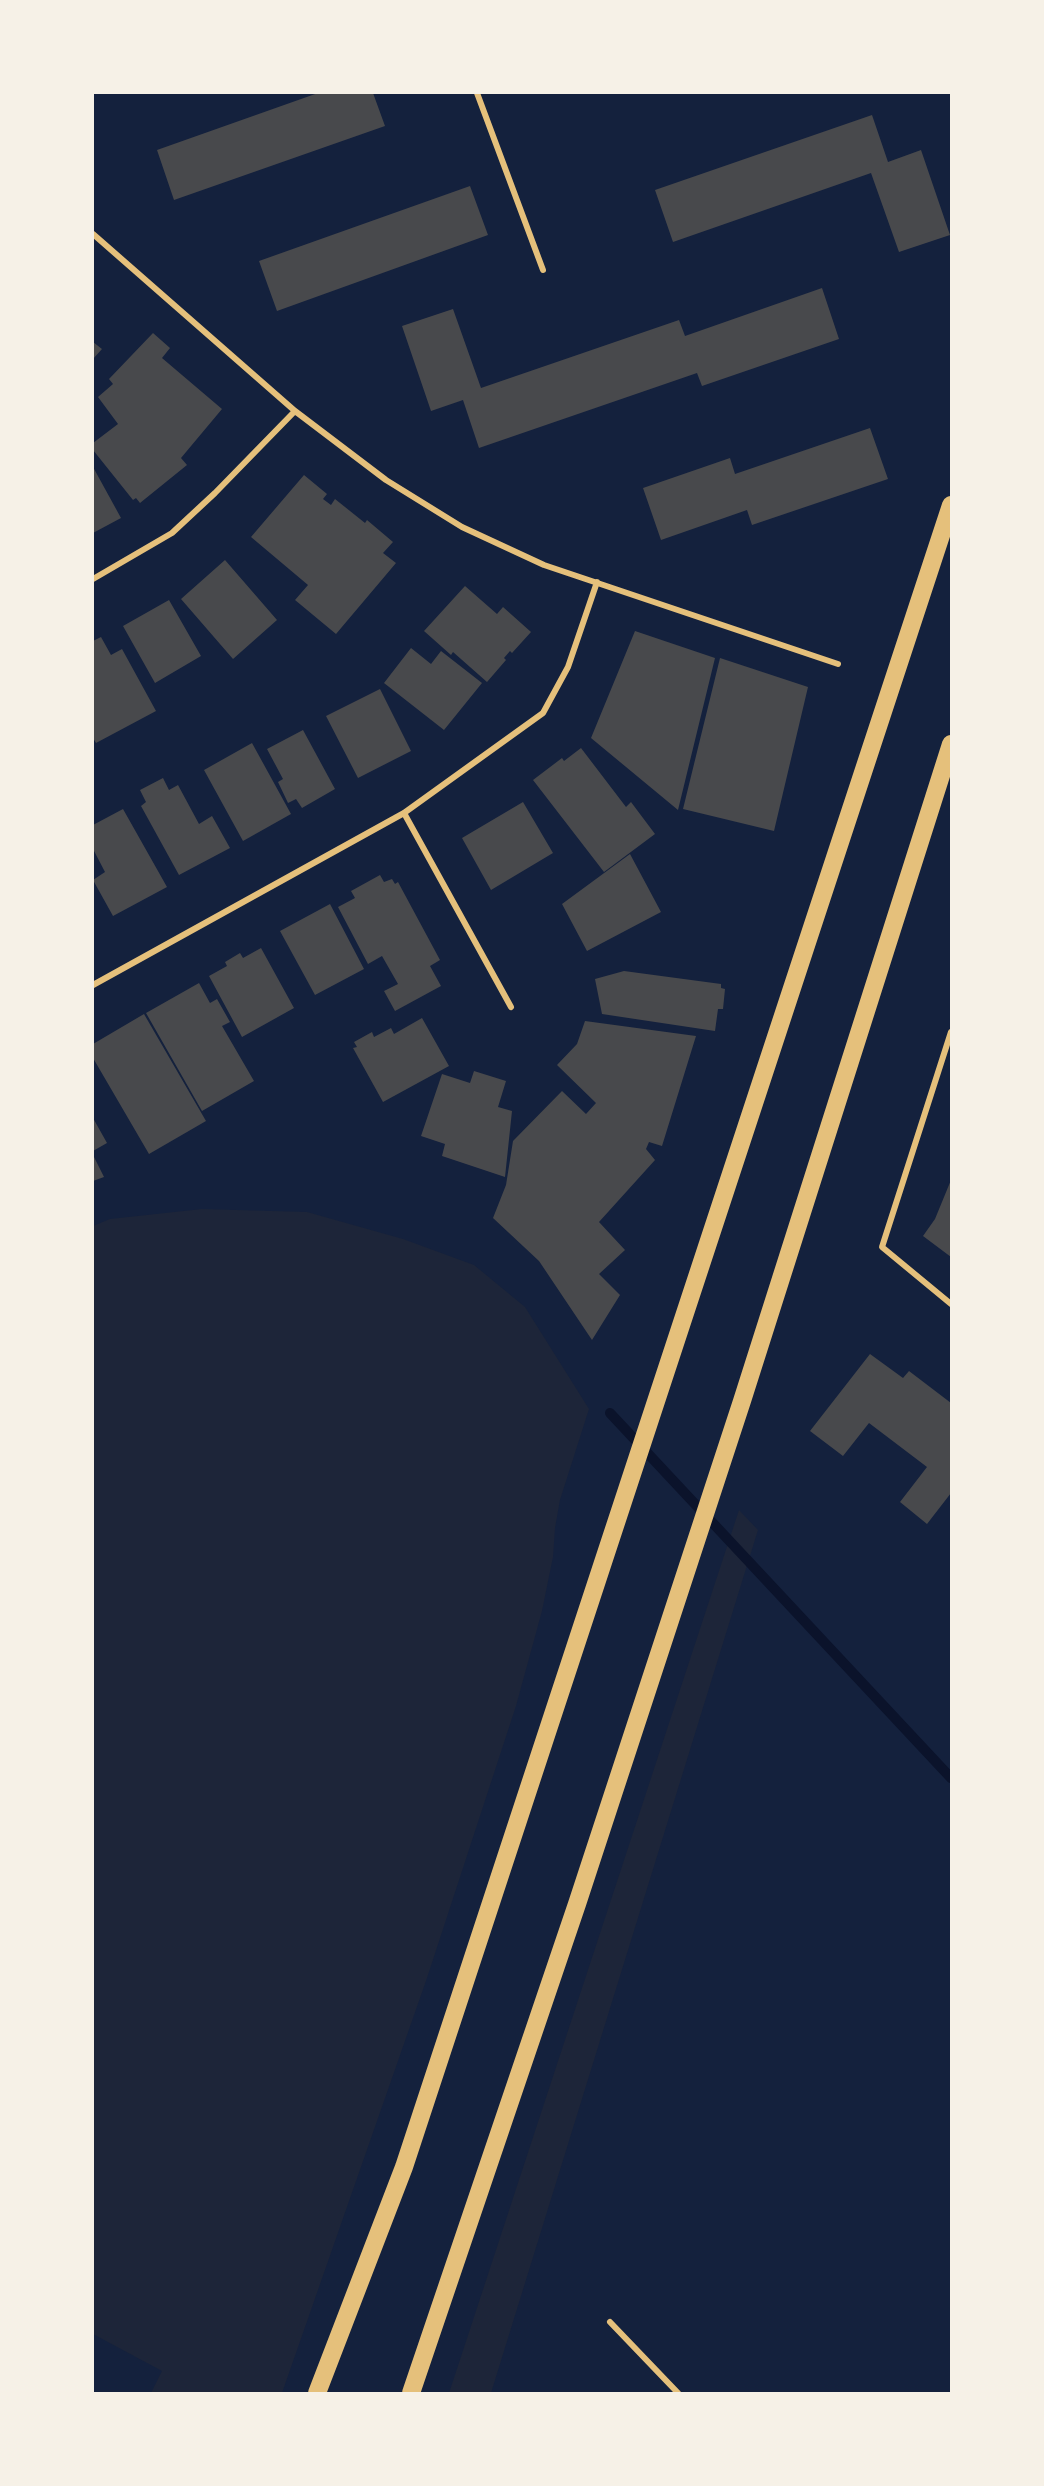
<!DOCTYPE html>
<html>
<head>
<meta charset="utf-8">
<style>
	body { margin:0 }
	#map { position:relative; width:1044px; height:2486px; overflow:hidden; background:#14213d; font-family:"DM Sans",sans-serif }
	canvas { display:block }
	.frame { position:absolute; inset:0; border:94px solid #f6f1e7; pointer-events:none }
</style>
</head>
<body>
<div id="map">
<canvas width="1044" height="2486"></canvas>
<div class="frame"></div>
</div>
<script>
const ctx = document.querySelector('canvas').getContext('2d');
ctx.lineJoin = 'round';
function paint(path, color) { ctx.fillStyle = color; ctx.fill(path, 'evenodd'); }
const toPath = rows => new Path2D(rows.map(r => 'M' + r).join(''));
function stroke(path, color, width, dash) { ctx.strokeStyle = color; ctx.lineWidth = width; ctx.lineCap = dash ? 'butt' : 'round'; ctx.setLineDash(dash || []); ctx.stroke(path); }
const green = toPath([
	[202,1209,307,1212,403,1239,474,1265,525,1307,589,1409,560,1500,555,1528,553,1557,542,1611,516,1706,427,1978,282,2393,151,2393,162,2371,93,2334,93,1226,110,1219],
	[739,1510,758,1530,491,2393,449,2393]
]);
const stream = toPath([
	[610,1413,951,1778]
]);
const building = toPath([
	[318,93,373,93,385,126,174,200,157,150],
	[872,115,888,162,921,150,950,235,899,252,871,173,673,242,655,190],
	[470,186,488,235,277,311,259,261],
	[822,288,839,339,702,386,697,373,479,448,463,400,431,411,402,326,453,309,481,388,679,320,685,336],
	[153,333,170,348,162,358,222,409,181,458,187,465,140,503,136,498,133,500,93,450,93,443,118,424,98,397,113,384,109,379],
	[93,342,102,349,93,359],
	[870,428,888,479,752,525,747,510,661,540,643,488,730,458,735,474],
	[93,467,121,518,93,533],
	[304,475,327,494,323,499,331,505,335,499,365,523,367,520,393,542,383,553,396,563,336,634,295,600,308,585,251,537],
	[225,560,277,620,233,659,181,599],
	[465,586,497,614,503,607,531,632,512,653,510,651,504,658,506,660,487,682,453,652,451,655,424,631],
	[169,600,201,656,155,683,123,626],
	[635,631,715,658,678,810,591,738],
	[101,637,111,655,122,649,156,711,96,743,93,738,93,641],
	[411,648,431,664,441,651,482,683,444,730,384,683],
	[720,658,808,687,774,831,683,809],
	[380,689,411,751,358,778,326,716],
	[303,730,335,789,302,808,296,799,288,803,278,782,283,779,267,749],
	[252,743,291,814,243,841,204,770],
	[581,748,626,807,631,802,655,834,604,872,533,780,562,758,564,761],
	[163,778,169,790,178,785,199,824,212,816,230,848,179,875,141,806,146,802,140,790],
	[523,802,553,853,491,890,462,838],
	[123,809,167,887,113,916,93,880,105,872,93,849,93,825],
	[630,854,661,912,587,951,562,904],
	[380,875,384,882,392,879,395,884,398,882,440,960,430,966,441,986,395,1011,384,991,398,984,382,956,368,964,338,907,355,898,351,891],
	[330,904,364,969,315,995,280,931],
	[261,948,294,1008,242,1037,209,976,227,966,225,962,240,953,243,958],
	[624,971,721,984,721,988,725,989,723,1009,718,1009,715,1031,602,1014,595,979],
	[199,983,210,1003,217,999,230,1022,222,1026,254,1081,202,1111,146,1013],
	[144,1014,206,1121,149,1154,93,1058,93,1044],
	[422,1018,449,1066,383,1102,353,1048,357,1047,354,1042,372,1032,374,1037,391,1028,394,1034],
	[585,1021,696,1036,662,1146,649,1142,646,1149,655,1160,599,1222,625,1250,599,1274,620,1295,592,1340,539,1261,493,1218,506,1185,513,1141,562,1091,586,1114,596,1103,557,1065,577,1044],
	[474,1071,506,1081,498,1107,512,1111,505,1177,442,1156,445,1144,421,1136,442,1074,470,1083],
	[93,1118,107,1143,93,1151],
	[93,1155,104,1177,93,1181],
	[951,1180,951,1257,923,1236,935,1219],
	[870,1354,903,1378,909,1371,951,1403,951,1493,927,1524,900,1502,927,1467,869,1423,843,1456,810,1431]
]);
const minor = toPath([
	[477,93,543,270],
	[93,234,295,411,386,480,462,527,544,565,838,664],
	[93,579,172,533,215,493,295,411],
	[404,813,511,1007],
	[93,985,404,813,543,713,568,667,597,582],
	[951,1032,882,1247,951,1304],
	[610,2322,678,2393]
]);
const motorway = toPath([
	[317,2393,404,2167,951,505],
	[411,2393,577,1904,742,1401,951,744]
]);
paint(green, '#1d2539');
stroke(stream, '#0b132b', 10);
paint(building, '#48494c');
stroke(minor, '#e5c07b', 6);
stroke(motorway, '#e5c07b', 18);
</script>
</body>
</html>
